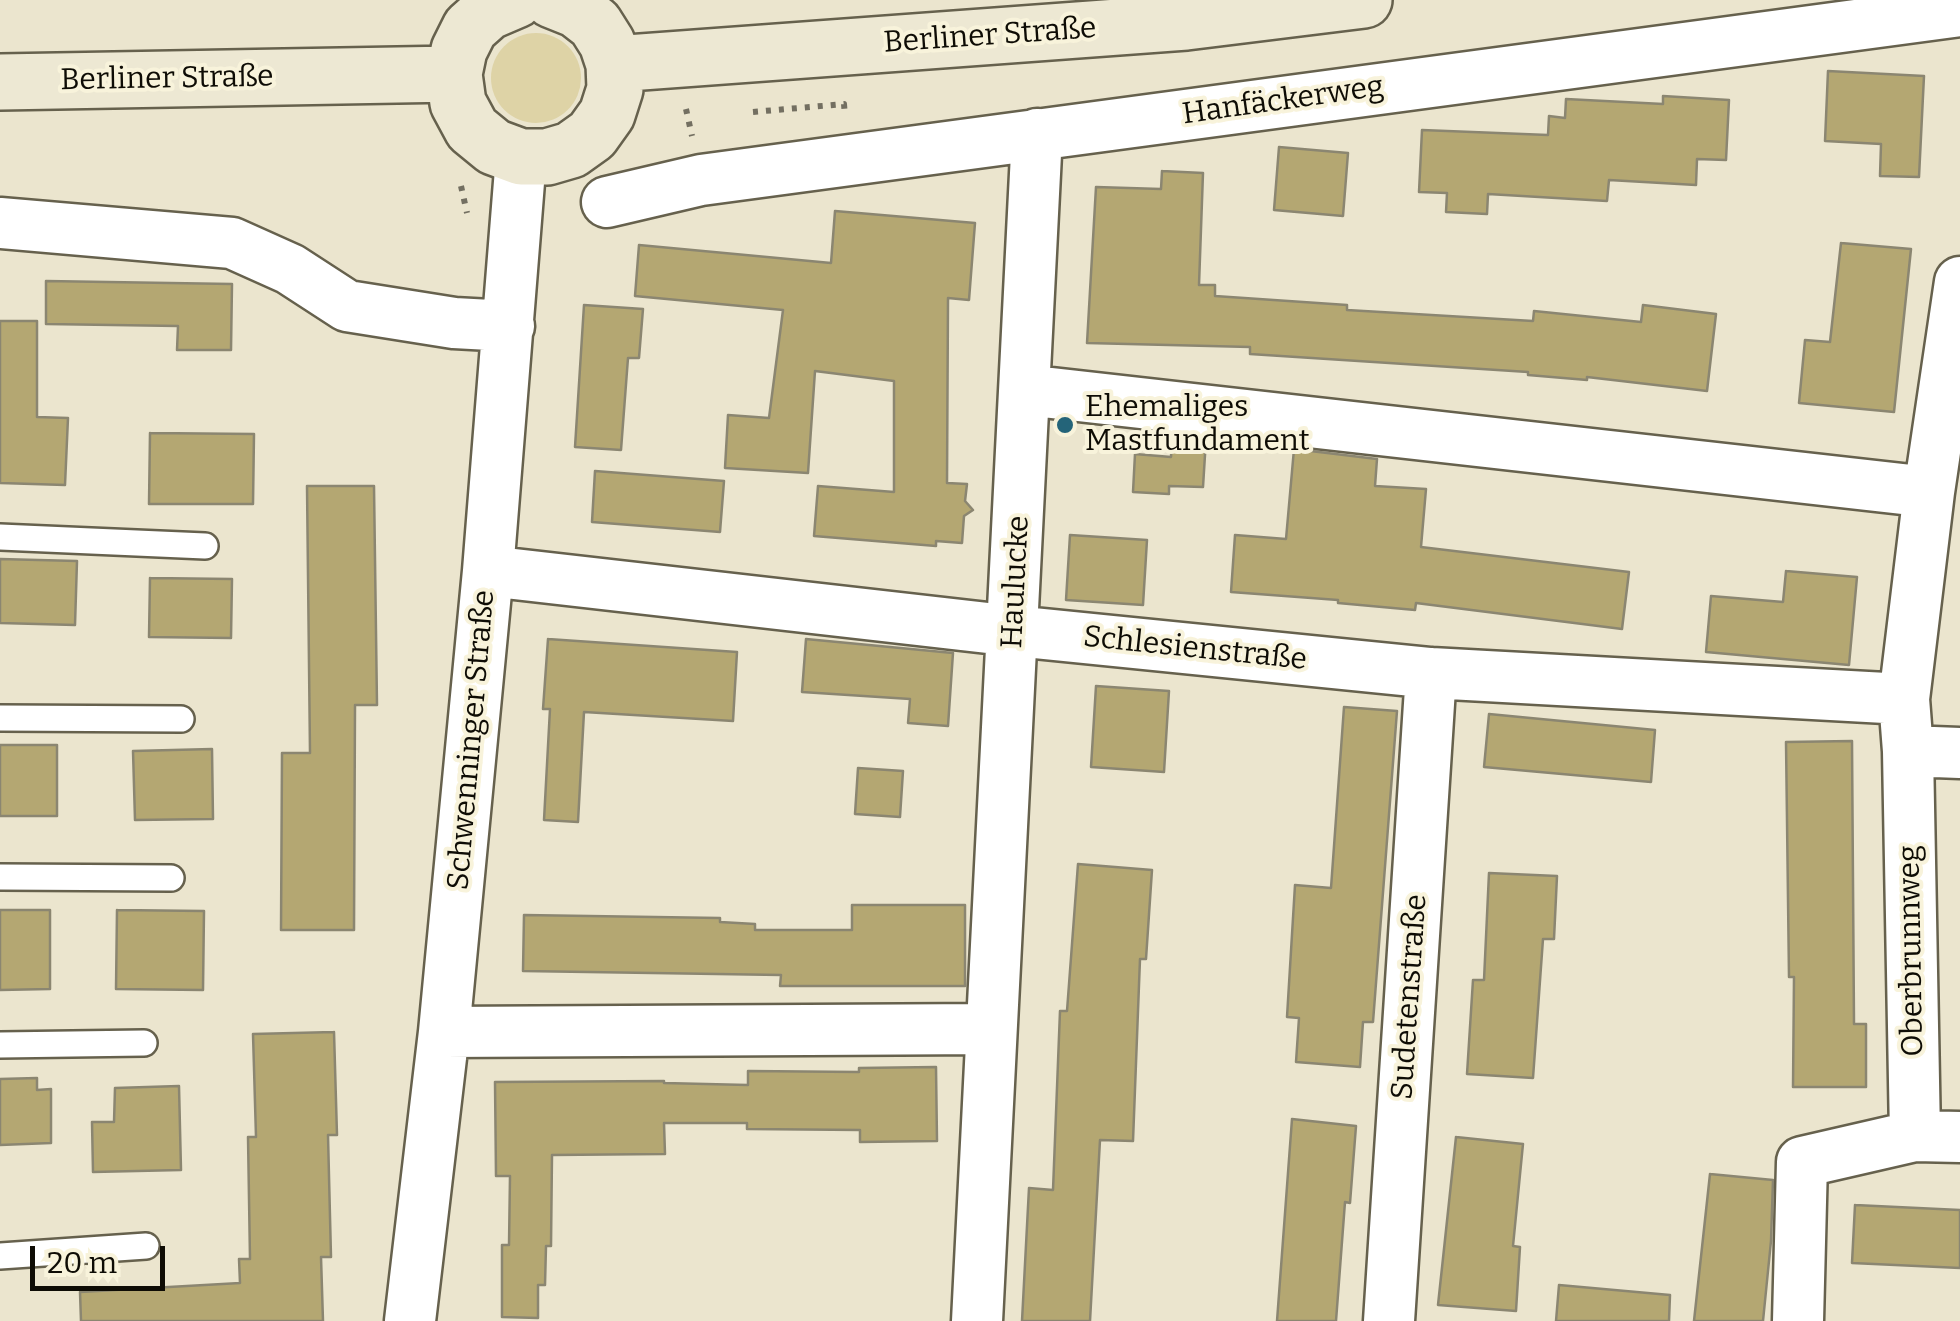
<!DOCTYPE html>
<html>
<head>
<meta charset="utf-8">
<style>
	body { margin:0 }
	#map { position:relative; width:1960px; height:1321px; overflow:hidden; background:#ebe5ce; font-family:Bitter,serif }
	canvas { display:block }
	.scale { position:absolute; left:30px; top:1246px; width:135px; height:45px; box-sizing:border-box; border:5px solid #0e0c05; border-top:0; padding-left:12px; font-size:30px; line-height:35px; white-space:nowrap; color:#0e0c05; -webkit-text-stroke:8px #f8f3db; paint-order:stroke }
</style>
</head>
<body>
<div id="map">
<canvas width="1960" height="1321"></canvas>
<div class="scale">20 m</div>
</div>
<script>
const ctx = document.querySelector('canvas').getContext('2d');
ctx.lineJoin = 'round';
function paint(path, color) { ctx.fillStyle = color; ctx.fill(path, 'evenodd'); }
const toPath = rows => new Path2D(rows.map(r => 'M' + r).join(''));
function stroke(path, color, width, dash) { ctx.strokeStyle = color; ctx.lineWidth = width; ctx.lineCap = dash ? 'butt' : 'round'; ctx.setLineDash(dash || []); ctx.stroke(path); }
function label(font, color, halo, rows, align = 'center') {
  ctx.font = font + ' Bitter,serif'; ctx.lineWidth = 8; ctx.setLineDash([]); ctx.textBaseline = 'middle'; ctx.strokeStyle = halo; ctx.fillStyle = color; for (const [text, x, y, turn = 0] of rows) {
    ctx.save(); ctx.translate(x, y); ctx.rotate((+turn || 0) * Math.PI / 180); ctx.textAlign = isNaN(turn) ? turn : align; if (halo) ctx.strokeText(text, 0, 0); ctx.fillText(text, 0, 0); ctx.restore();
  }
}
const green = toPath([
	'491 78a45 45 0 1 1 90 0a45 45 0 1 1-90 0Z'
]);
const building = toPath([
	[1828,71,1924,76,1919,177,1880,176,1881,144,1825,141,1828,71],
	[1663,96,1729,100,1726,160,1697,159,1696,185,1609,180,1607,201,1488,194,1487,214,1446,212,1447,193,1419,192,1422,130,1548,135,1549,116,1565,118,1566,99,1663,104,1663,96],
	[1279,147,1348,153,1343,216,1274,210,1279,147],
	[1162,171,1203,173,1199,285,1215,285,1215,296,1347,305,1347,310,1533,321,1534,311,1641,322,1643,305,1716,314,1707,391,1587,377,1587,380,1528,375,1528,372,1250,354,1250,347,1087,343,1096,187,1161,189,1162,171],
	[835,211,975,223,969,300,948,298,947,483,967,484,965,501,973,510,964,516,962,543,936,541,936,546,814,536,818,486,894,492,894,381,815,371,808,473,725,468,728,415,769,418,783,310,635,296,639,245,831,263,835,211],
	[1841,243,1911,249,1894,412,1799,403,1805,340,1830,342,1841,243],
	[46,281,232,284,231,350,177,350,178,326,46,324,46,281],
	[584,305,643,309,639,358,628,358,621,450,575,447,584,305],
	[0,321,37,321,37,417,68,418,65,485,0,483,0,321],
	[150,433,254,434,253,504,149,504,150,433],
	[1172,436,1206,439,1203,487,1169,486,1169,494,1133,492,1135,454,1171,457,1172,436],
	[1294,449,1377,459,1375,486,1426,489,1421,547,1629,572,1622,629,1416,603,1415,610,1338,603,1338,600,1231,592,1235,535,1286,539,1294,449],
	[595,471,724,481,720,532,592,522,595,471],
	[307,486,374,486,377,705,355,705,354,930,281,930,282,753,310,753,307,486],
	[1070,535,1147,540,1143,605,1066,600,1070,535],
	[0,559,77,561,75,625,0,623,0,559],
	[1786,571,1857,577,1849,665,1706,652,1711,596,1783,602,1786,571],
	[150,578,232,579,231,638,149,637,150,578],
	[548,639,737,652,733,721,584,712,578,822,544,820,550,709,543,709,548,639],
	[806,639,953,653,948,726,908,723,910,699,802,692,806,639],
	[1096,686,1169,691,1164,772,1091,767,1096,686],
	[1344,707,1397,711,1373,1022,1363,1022,1360,1067,1296,1062,1299,1018,1287,1017,1295,885,1331,888,1344,707],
	[1489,714,1655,730,1651,782,1484,767,1489,714],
	[1852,741,1854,1024,1866,1024,1866,1087,1793,1087,1794,977,1789,977,1786,742,1852,741],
	[0,745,57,745,57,816,0,816,0,745],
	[212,749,213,819,135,820,133,751,212,749],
	[858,768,903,771,900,817,855,814,858,768],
	[1078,864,1152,870,1146,959,1140,959,1133,1141,1100,1140,1090,1321,1022,1321,1029,1188,1053,1190,1060,1011,1067,1011,1078,864],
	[1489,873,1557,876,1554,939,1543,939,1533,1078,1467,1074,1473,980,1484,980,1489,873],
	[852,905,965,905,965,986,780,986,781,975,523,971,524,915,720,918,720,922,755,924,755,930,852,930,852,905],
	[0,910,50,910,50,989,0,990,0,910],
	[117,910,204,911,203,990,116,989,117,910],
	[334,1032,337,1135,328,1135,331,1257,321,1257,323,1321,81,1321,80,1292,240,1283,239,1259,250,1259,248,1137,256,1137,253,1034,334,1032],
	[936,1067,937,1141,860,1142,860,1130,747,1129,747,1123,664,1123,665,1154,552,1155,551,1246,546,1246,545,1285,538,1285,538,1318,502,1317,502,1245,509,1245,510,1176,496,1176,495,1082,664,1081,664,1083,748,1085,748,1071,859,1072,859,1068,936,1067],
	[37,1078,37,1090,51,1089,51,1143,0,1145,0,1079,37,1078],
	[179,1086,181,1170,93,1172,92,1122,114,1122,115,1088,179,1086],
	[1292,1119,1356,1126,1350,1203,1345,1202,1336,1321,1277,1321,1292,1119],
	[1456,1137,1523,1144,1513,1246,1520,1247,1516,1311,1438,1305,1456,1137],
	[1710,1174,1773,1180,1771,1241,1763,1321,1694,1321,1710,1174],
	[1855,1205,1960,1210,1960,1268,1852,1263,1855,1205],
	[1559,1285,1670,1295,1669,1321,1556,1321,1559,1285]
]);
const path = toPath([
	[686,109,692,136],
	[753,112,844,104,845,116],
	[461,186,467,213]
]);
const lane = toPath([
	[0,537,205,546],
	[0,718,181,719],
	[0,877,171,878],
	[0,1045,144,1043],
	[0,1256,146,1246]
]);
const street = toPath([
	[607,202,701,180,1960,11],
	[0,223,232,243,290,269,347,306,454,323,509,326],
	[1025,390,1929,492],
	[488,571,1014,631,1431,673,1904,699],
	[1908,751,1960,753],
	[444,1032,990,1029],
	[1915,1136,1908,751,1904,699,1929,492,1960,282],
	[410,1321,444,1032,488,571,521,157],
	[977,1321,1037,134],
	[1389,1321,1431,673],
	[1798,1321,1802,1162,1915,1136,1960,1137]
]);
const secondary = toPath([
	[516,0,488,12,470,28,459,50,454,74,458,103,472,129,494,147,521,157,547,157,571,150,592,135,607,114,615,89,614,64,607,43,595,24,577,10,552,0],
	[614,64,1186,22,1364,0],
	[0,82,454,74]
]);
const markers = [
	[1065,425,10,"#246479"]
];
const streetNames = [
	["Berliner Straße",990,36,-4],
	["Berliner Straße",167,79,-1],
	["Hanfäckerweg",1283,101,-8],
	["Haulucke",1016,582,-87],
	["Schlesienstraße",1195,649,6],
	["Schwenninger Straße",472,740,-85],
	["Oberbrunnweg",1912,951,-91],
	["Sudetenstraße",1410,997,-86]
];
const poiNames = [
	["Ehemaliges",1085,408],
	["Mastfundament",1085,442]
];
paint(green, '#ded3a6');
paint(building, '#b4a772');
stroke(building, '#8b8671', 2.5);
stroke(lane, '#66614d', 30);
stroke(street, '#66614d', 55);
stroke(secondary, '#66614d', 60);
stroke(path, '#736f61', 6, [5, 8]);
stroke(lane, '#fff', 25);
stroke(street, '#fff', 50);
stroke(secondary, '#ede8d3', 55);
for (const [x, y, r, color] of markers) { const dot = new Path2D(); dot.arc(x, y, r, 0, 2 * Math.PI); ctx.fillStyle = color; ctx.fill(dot); stroke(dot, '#f8f3db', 4); }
label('30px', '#0e0c05', '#f8f3db', streetNames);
label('30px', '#0e0c05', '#f8f3db', poiNames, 'left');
</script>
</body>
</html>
